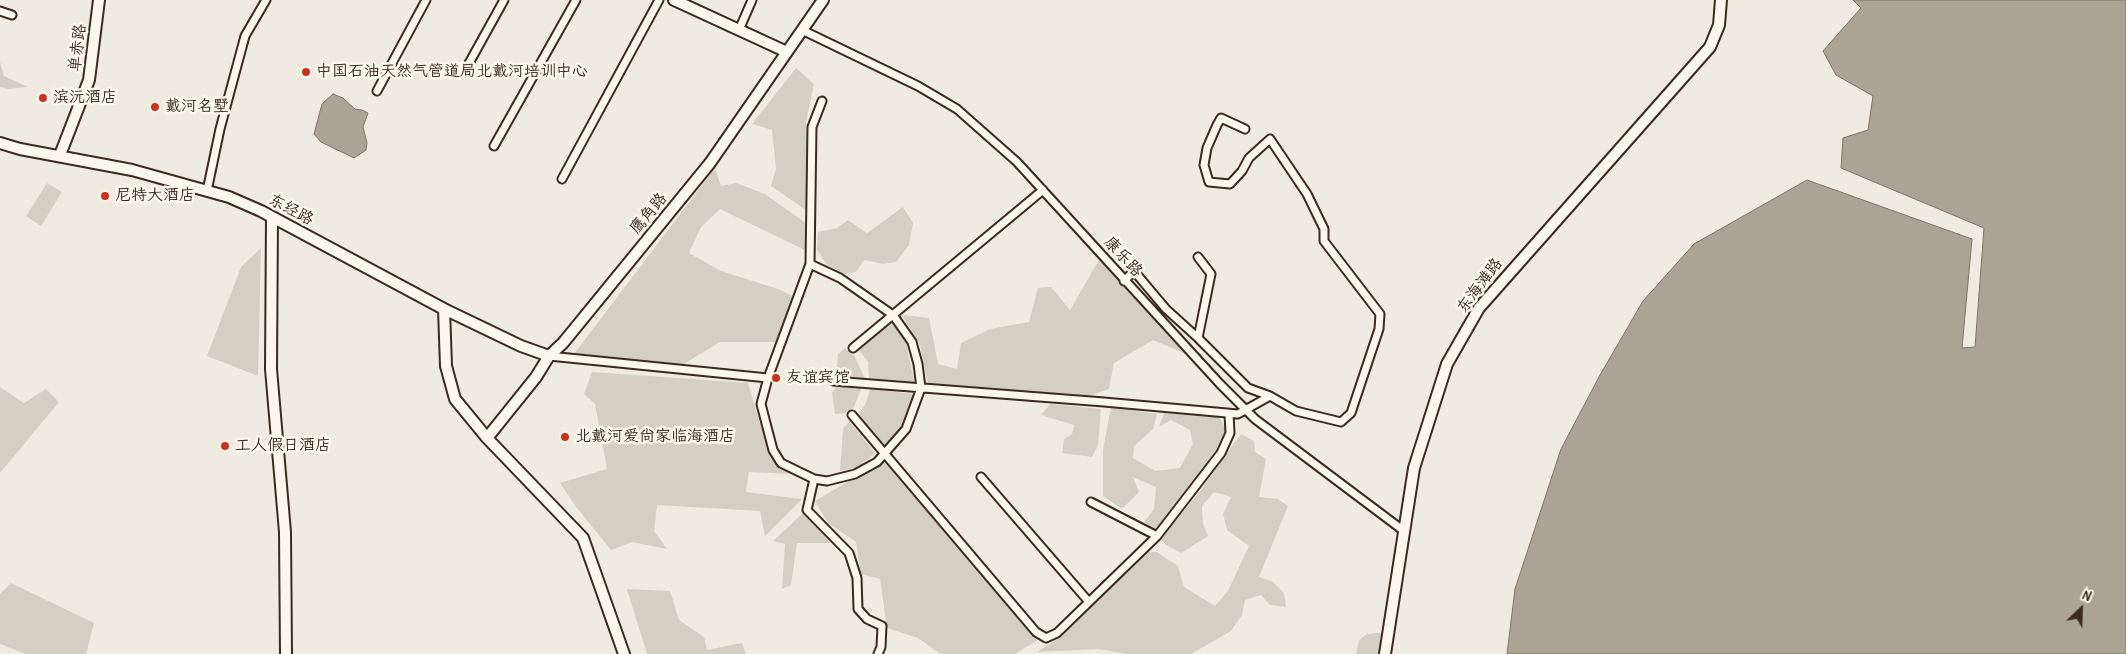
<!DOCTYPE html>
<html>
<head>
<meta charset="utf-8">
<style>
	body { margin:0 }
	#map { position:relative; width:2126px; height:654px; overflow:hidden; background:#f0ebe0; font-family:"Patrick Hand",sans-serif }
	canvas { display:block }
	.north { position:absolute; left:2056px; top:584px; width:50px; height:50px; -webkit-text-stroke:4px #fbf7ec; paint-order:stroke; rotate:24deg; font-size:14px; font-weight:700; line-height:20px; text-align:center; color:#3b2a1e }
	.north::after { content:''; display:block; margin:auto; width:18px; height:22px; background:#3b2a1e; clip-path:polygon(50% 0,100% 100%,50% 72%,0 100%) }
</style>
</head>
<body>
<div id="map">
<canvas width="2126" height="654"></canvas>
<div class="north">N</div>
</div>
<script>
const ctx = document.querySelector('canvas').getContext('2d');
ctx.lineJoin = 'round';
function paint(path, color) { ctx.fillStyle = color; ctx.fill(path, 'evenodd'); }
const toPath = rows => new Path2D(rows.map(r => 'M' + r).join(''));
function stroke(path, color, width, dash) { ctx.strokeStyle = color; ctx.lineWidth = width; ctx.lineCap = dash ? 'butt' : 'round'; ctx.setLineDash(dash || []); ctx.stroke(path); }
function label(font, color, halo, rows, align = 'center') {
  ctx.font = font + ' "Patrick Hand","LXGW WenKai TC",sans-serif'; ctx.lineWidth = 5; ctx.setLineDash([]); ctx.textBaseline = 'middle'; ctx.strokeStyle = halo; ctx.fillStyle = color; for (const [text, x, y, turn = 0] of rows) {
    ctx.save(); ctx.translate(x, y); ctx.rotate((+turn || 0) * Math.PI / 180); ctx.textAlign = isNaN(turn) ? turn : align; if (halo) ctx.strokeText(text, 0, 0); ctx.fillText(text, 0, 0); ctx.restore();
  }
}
const green = toPath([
	[0,62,4,76,28,87,9,89,0,87],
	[796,68,814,84,806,122,809,189,807,211,771,186,776,169,772,130,752,124],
	[715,168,721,186,736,183,765,194,807,224,807,251,720,209,701,227,689,253,721,271,781,290,797,299,780,342,720,342,682,365,574,354],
	[47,183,62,192,41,226,26,216],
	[903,207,913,223,909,245,896,262,883,264,864,260,856,272,845,274,827,265,817,250,818,232,837,228,848,220,867,233],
	[261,248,258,376,207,356,241,267],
	[1099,260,1184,353,1153,340,1114,363,1109,389,1083,398,928,384,920,345,902,315,929,318,938,364,957,369,961,343,990,329,1029,322,1038,288,1051,287,1070,310],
	[894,319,906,342,914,382,869,380,868,362,858,349],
	[845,348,855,357,865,379,854,407,845,413,835,414,832,393,842,379,837,367,838,354],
	[592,372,748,383,759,421,776,465,791,474,749,472,746,492,802,499,765,536,760,511,657,505,654,531,667,549,632,542,611,550,577,508,560,483,607,469,595,404,584,394],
	[0,387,24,403,46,389,59,402,0,473],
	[870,389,914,394,902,430,885,448,857,416,866,403],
	[1050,404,1101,409,1098,445,1092,457,1062,453,1064,439,1072,434,1074,425,1041,415],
	[1111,407,1157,414,1153,429,1134,446,1133,458,1155,471,1180,468,1193,444,1190,430,1171,420,1159,427,1164,413,1219,417,1226,429,1216,450,1155,530,1144,522,1154,509,1156,487,1133,477,1139,492,1122,509,1103,496,1103,450],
	[849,421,875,453,859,467,840,471,843,429],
	[1241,434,1254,441,1255,452,1266,459,1259,497,1278,499,1288,506,1259,577,1272,581,1284,593,1286,607,1270,605,1261,595,1245,600,1242,615,1231,631,1191,654,1127,654,1098,649,1037,652,1061,637,1145,552,1157,552,1178,566,1184,587,1215,606,1228,591,1249,546,1227,530,1223,514,1231,497,1214,492,1202,506,1203,524,1208,536,1189,548,1181,553,1166,545,1161,539,1200,491],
	[884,460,1038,640,1015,654,945,654,939,653,918,638,887,628,880,579,861,574,856,542,828,523,815,501],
	[803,513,831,543,797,543,791,585,782,589,785,544,773,541],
	[11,583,94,623,86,654,26,654,0,644,0,594],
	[627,589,670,591,679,620,704,637,707,650,742,643,746,654,647,654],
	[1385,632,1380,654,1356,654,1359,640,1367,634]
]);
const water = toPath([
	[1853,0,2126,0,2126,654,1507,654,1515,589,1561,449,1600,375,1643,301,1694,244,1807,180,1972,239,1962,348,1975,347,1984,228,1841,168,1843,138,1868,130,1873,96,1836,75,1823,51,1861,8,1853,0],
	[333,94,343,98,355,109,362,110,368,113,363,127,367,143,366,150,354,158,321,142,314,134,322,104,333,94]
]);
const street = toPath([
	[0,11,12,15],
	[739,30,752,0],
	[802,30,918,86,957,109,1017,162,1220,384,1255,419,1404,531],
	[468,65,504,0],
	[377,91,426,0],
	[494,146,576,0],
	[562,179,659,0],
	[207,191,220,129,245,36,266,0],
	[1198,257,1211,274,1198,338,1248,388,1270,396],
	[810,264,840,278,893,315,912,342,918,364,921,388,906,429,877,462,855,474,827,481,814,479,781,463,773,450,761,404,768,378,810,264,812,127,822,101],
	[1124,281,1134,271,1166,309,1198,338],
	[853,348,1043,190],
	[549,356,768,378],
	[833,381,1104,402,1238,414,1270,396,1296,411,1341,422,1351,413,1379,329,1380,314,1324,241,1324,229,1307,194,1270,139,1249,158,1242,171,1230,184,1209,182,1204,165,1207,148,1217,125,1221,118,1245,129],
	[852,415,1036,632,1046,638,1057,633,1157,536,1221,453,1230,433,1229,414],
	[981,477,1089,602],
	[814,479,807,510,849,553,857,578,858,609,867,619,882,626,881,647,878,654],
	[1091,502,1157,536]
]);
const secondary = toPath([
	[674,0,787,52],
	[0,143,20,149,132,170,229,197,261,211,444,309,521,346,549,356],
	[60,155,89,80,99,0],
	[272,217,271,369,285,532,286,654],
	[444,309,446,366,455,399,487,438,583,538,624,654],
	[487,438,536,377,549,356,563,343,710,163,823,0],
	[1385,654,1414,468,1447,364,1479,308,1710,47,1719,25,1721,0]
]);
const markers = [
	[306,72,5,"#c8321e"],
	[43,98,5,"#c8321e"],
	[155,107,5,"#c8321e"],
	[105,196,5,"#c8321e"],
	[776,378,5,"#c8321e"],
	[565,437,5,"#c8321e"],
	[225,446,5,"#c8321e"]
];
const streetNames = [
	["单赤路",78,48,-83],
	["东经路",291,210,28],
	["鹰角路",649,214,-51],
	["康乐路",1123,257,47],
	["东海滩路",1480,286,-53]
];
const poiNames = [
	["中国石油天然气管道局北戴河培训中心",316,72],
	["滨沅酒店",53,98],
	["戴河名墅",165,107],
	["尼特大酒店",115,196],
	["友谊宾馆",786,378],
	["北戴河爱尚家临海酒店",575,437],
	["工人假日酒店",235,446]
];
paint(green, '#d5cec3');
paint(water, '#aca397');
stroke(water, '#7f7367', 1);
stroke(street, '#3b2a1e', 11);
stroke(secondary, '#3b2a1e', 14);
stroke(street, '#fbf7ec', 7);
stroke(secondary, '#fbf7ec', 10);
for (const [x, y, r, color] of markers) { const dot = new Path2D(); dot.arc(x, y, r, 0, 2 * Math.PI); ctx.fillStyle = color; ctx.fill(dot); stroke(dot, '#fbf7ec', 2); }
label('16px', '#3b2a1e', '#fbf7ec', streetNames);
label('16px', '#3b2a1e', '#fbf7ec', poiNames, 'left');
</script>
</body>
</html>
